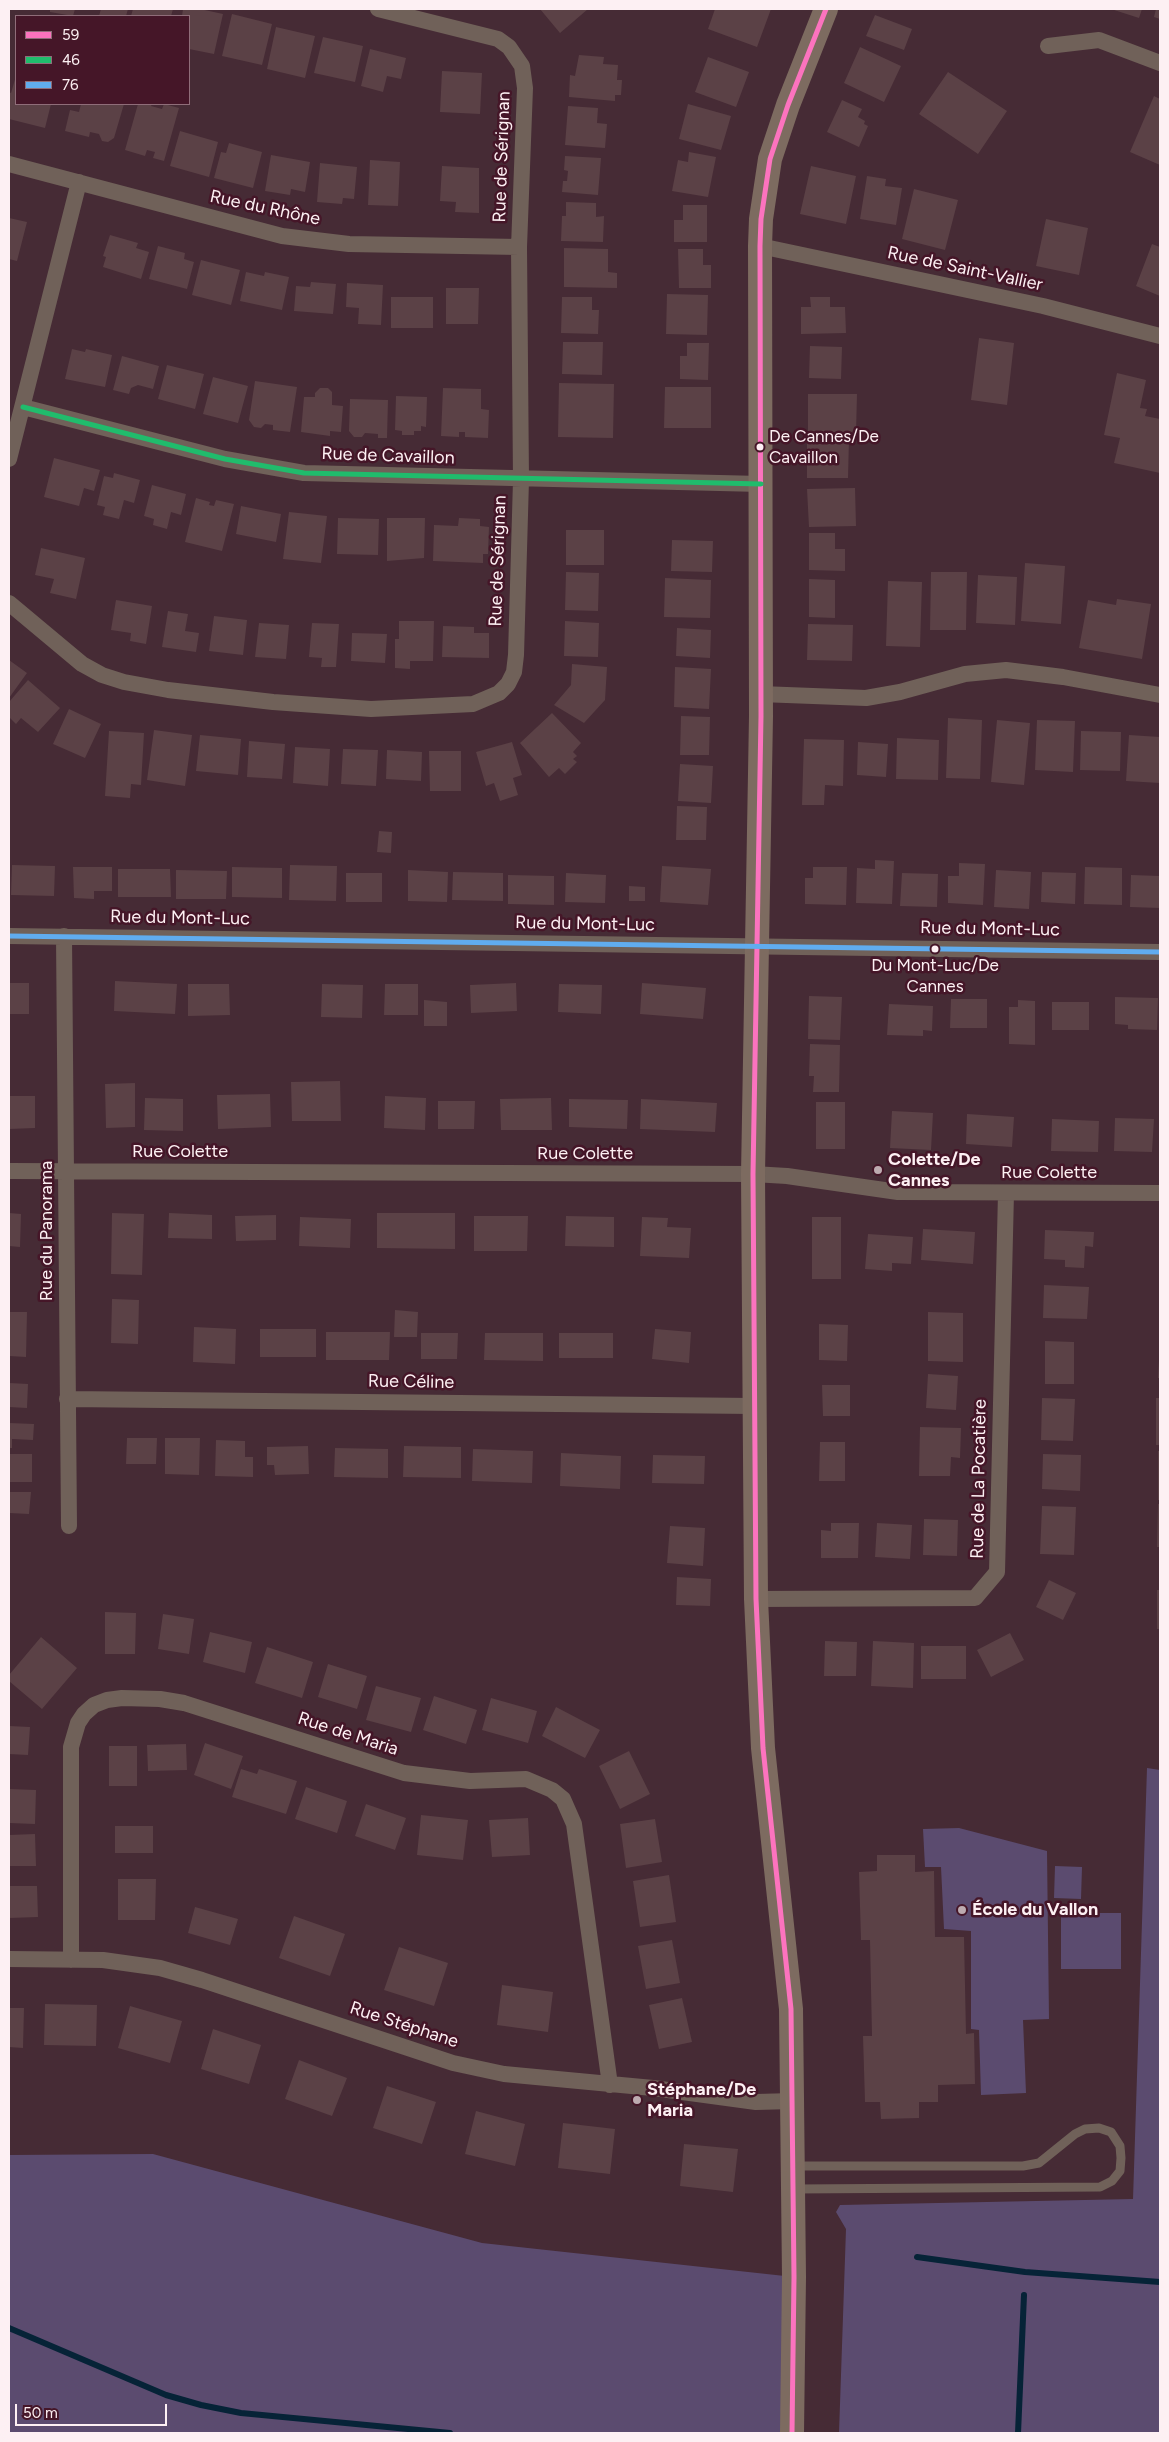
<!DOCTYPE html>
<html>
<head>
<meta charset="utf-8">
<style>
	body { margin:0 }
	#map { position:relative; width:1169px; height:2442px; overflow:hidden; background:#462b35; font-family:Figtree,sans-serif }
	canvas { display:block }
	.frame { position:absolute; inset:0; border:10px solid #fdf0f3; pointer-events:none }
	.legend { position:absolute; left:15px; top:15px; width:175px; height:90px; box-sizing:border-box; background:#451628; border:1px solid #8f6d79; margin:0; padding:6px 9px; list-style:none; font-size:15px; color:#fdf0f3 }
	.legend li { display:flex; align-items:center; gap:10px; height:25px }
	.legend b { width:25px; border:1px solid #8f6d79 }
	.scale { position:absolute; left:15px; top:2404px; width:152px; height:22px; box-sizing:border-box; border:2px solid #fdf0f3; border-top:0; padding-left:6px; font-size:15px; line-height:18px; white-space:nowrap; color:#fdf0f3; -webkit-text-stroke:4px #451628; paint-order:stroke }
</style>
</head>
<body>
<div id="map">
<canvas width="1169" height="2442"></canvas>
<div class="frame"></div>
<ul class="legend">
<li><b style="height:6px;background:#fc73be"></b>59</li>
<li><b style="height:6px;background:#20bc6c"></b>46</li>
<li><b style="height:6px;background:#60acee"></b>76</li>
</ul>
<div class="scale">50 m</div>
</div>
<script>
const ctx = document.querySelector('canvas').getContext('2d');
ctx.lineJoin = 'round';
function paint(path, color) { ctx.fillStyle = color; ctx.fill(path, 'evenodd'); }
const toPath = rows => new Path2D(rows.map(r => 'M' + r).join(''));
function stroke(path, color, width, dash) { ctx.strokeStyle = color; ctx.lineWidth = width; ctx.lineCap = dash ? 'butt' : 'round'; ctx.setLineDash(dash || []); ctx.stroke(path); }
function label(font, color, halo, rows, align = 'center') {
  ctx.font = font + ' Figtree,sans-serif'; ctx.lineWidth = 5; ctx.setLineDash([]); ctx.textBaseline = 'middle'; ctx.strokeStyle = halo; ctx.fillStyle = color; for (const [text, x, y, turn = 0] of rows) {
    ctx.save(); ctx.translate(x, y); ctx.rotate((+turn || 0) * Math.PI / 180); ctx.textAlign = isNaN(turn) ? turn : align; if (halo) ctx.strokeText(text, 0, 0); ctx.fillText(text, 0, 0); ctx.restore();
  }
}
const green = toPath([
	[1147,1768,1160,1770,1160,2433,839,2433,846,2229,836,2212,840,2205,1133,2199],
	[959,1828,1047,1851,1049,2019,1023,2020,1026,2093,981,2095,979,2030,971,2029,971,1931,944,1929,941,1867,925,1867,923,1829],
	[1055,1866,1082,1867,1081,1899,1054,1898],
	[1061,1913,1121,1913,1121,1969,1061,1969],
	[153,2154,482,2243,794,2277,792,2433,9,2433,9,2155]
]);
const stream = toPath([
	[917,2257,1025,2272,1160,2282],
	[9,2328,166,2395,201,2405,241,2413,450,2433],
	[1018,2433,1024,2295]
]);
const building = toPath([
	[50,9,75,9,73,16,50,12],
	[101,9,128,9,126,16,99,16],
	[133,9,173,9,171,16,131,16],
	[183,9,200,9,223,14,214,54,189,49,189,16,182,16],
	[540,9,588,9,560,33],
	[715,9,771,9,757,47,708,29],
	[1111,9,1142,9,1139,18],
	[1156,9,1160,9,1160,19,1154,17],
	[232,14,272,24,262,65,222,56],
	[875,15,912,29,904,50,866,36],
	[276,27,315,36,305,78,267,69],
	[323,37,363,46,355,82,314,73],
	[860,47,901,66,884,102,844,83],
	[370,49,406,58,401,79,387,76,383,92,361,86],
	[579,55,604,57,603,64,618,65,617,80,622,80,621,95,615,95,615,101,569,97,570,75,575,76],
	[708,57,749,72,736,107,695,92],
	[442,71,482,73,480,114,440,112],
	[948,72,1007,111,978,154,919,114],
	[16,76,16,104,51,104,45,128,9,119,9,92,11,93],
	[1154,96,1160,99,1160,165,1130,152],
	[842,100,862,109,858,117,865,121,864,124,868,126,859,147,827,132],
	[81,104,124,104,114,138,108,142,102,141,99,134,90,132,89,137,65,131,70,110,79,112],
	[138,104,152,104,151,106,162,109,164,104,179,108,164,161,153,158,155,152,147,150,145,156,125,150],
	[688,104,731,116,721,150,679,139],
	[568,106,598,108,597,123,607,124,605,148,565,145],
	[180,131,218,142,209,177,170,166],
	[229,143,262,152,253,188,214,178,221,152,226,153],
	[689,152,716,157,708,197,672,191,678,160,688,162],
	[271,155,310,162,305,192,291,189,290,195,265,191],
	[565,156,601,158,598,195,562,192,563,181,567,181,568,171,564,170],
	[370,160,400,162,398,206,368,205],
	[320,163,357,167,354,199,343,198,342,204,317,202],
	[442,166,479,168,479,213,455,212,456,202,440,201],
	[811,166,856,176,846,224,800,214],
	[867,176,886,179,885,186,902,188,896,225,860,219],
	[914,189,958,200,945,250,902,239],
	[566,202,596,203,596,217,604,216,603,242,561,241,562,216,566,216],
	[683,205,707,205,707,242,674,242,674,220,683,220],
	[9,218,27,222,17,261,9,259],
	[1046,219,1088,228,1079,275,1036,266],
	[110,235,138,243,136,248,149,252,141,279,103,267,106,257,103,256],
	[1152,244,1160,247,1160,296,1136,286],
	[158,246,185,253,184,259,194,262,187,289,149,279],
	[564,248,608,249,608,272,617,273,617,288,564,287],
	[678,249,703,249,703,265,711,265,711,288,679,288],
	[201,260,240,270,231,305,192,295],
	[246,272,264,276,265,272,289,277,282,310,240,301],
	[311,282,336,284,333,314,294,311,296,286,310,287],
	[347,283,383,285,381,325,358,324,359,308,346,307],
	[446,288,479,288,478,324,446,324],
	[667,294,708,295,707,335,666,334],
	[391,297,433,297,433,328,391,328],
	[562,297,592,297,592,310,599,310,598,334,561,333],
	[810,297,830,297,830,307,845,307,846,333,801,334,801,307,811,307],
	[979,338,1014,343,1007,405,971,400],
	[563,342,603,342,602,375,562,374],
	[687,343,709,343,708,380,680,379,680,356,687,356],
	[810,346,842,347,841,379,809,378],
	[72,349,85,352,86,349,112,355,105,387,65,379],
	[122,356,159,366,153,389,138,385,131,388,129,394,113,390],
	[167,365,204,374,195,409,158,399],
	[1117,373,1146,380,1140,408,1147,409,1145,416,1160,419,1160,473,1114,463,1120,438,1104,435],
	[213,377,248,386,238,423,203,414],
	[255,381,297,387,290,432,273,430,273,425,265,424,261,428,254,427,249,420],
	[559,383,614,384,613,438,558,437],
	[665,387,711,387,711,428,664,428],
	[320,388,328,388,332,392,332,405,343,406,341,432,330,431,330,436,301,432,304,397,315,397,315,393],
	[443,388,481,389,481,409,489,410,488,438,465,437,465,432,459,432,459,437,441,436],
	[808,394,857,394,856,433,808,432],
	[396,396,427,397,426,427,421,426,421,431,414,431,414,435,402,435,402,431,395,430],
	[350,399,388,400,387,438,378,438,378,434,365,433,362,437,354,437,349,431],
	[807,439,849,439,848,478,807,478],
	[54,458,100,470,94,491,84,488,79,506,44,497],
	[114,473,140,480,134,503,124,500,119,519,103,515,105,507,97,505,104,476,113,478],
	[152,485,186,494,181,515,171,512,167,529,153,525,154,519,144,516],
	[855,488,856,526,809,527,807,489],
	[196,498,210,502,209,505,214,506,216,500,234,504,222,551,185,542],
	[241,506,281,514,276,542,236,534],
	[289,512,327,516,321,563,283,559],
	[338,518,379,519,378,555,337,554],
	[387,518,425,518,424,558,387,561],
	[459,518,480,519,480,526,489,527,488,554,483,554,483,563,433,561,434,525,458,526],
	[566,530,604,530,604,565,566,565],
	[809,533,835,533,835,549,845,549,845,571,809,570],
	[672,540,713,541,712,572,671,571],
	[41,548,85,558,76,599,50,593,54,579,35,575],
	[1025,563,1065,566,1061,624,1021,621],
	[566,572,599,573,598,611,565,610],
	[931,572,967,572,966,630,930,630],
	[978,575,1017,577,1015,625,976,623],
	[665,578,711,580,710,618,664,617],
	[809,579,835,580,835,618,809,617],
	[888,581,922,582,920,647,886,646],
	[1117,599,1151,604,1142,659,1079,648,1088,600,1116,605],
	[116,600,152,606,146,644,130,641,131,633,111,630],
	[168,611,188,614,185,631,199,633,196,652,162,647],
	[214,616,247,620,243,655,209,651],
	[399,621,434,621,433,661,410,661,410,669,395,668,395,639,399,639],
	[565,621,599,623,598,657,564,656],
	[259,623,289,625,286,659,255,657],
	[312,623,339,624,336,667,321,667,322,658,309,657],
	[808,624,853,625,852,661,807,660],
	[443,626,474,627,474,633,489,633,489,658,442,657],
	[677,628,711,630,710,658,676,656],
	[352,633,387,634,385,663,351,661],
	[9,660,27,673,9,698],
	[572,664,607,667,605,700,584,723,554,705,571,685],
	[675,667,711,669,709,709,674,707],
	[28,680,60,708,38,732,21,718,16,724,9,717,9,702],
	[69,709,101,724,85,758,53,744],
	[552,713,581,743,573,752,577,756,573,759,577,762,565,774,559,768,549,777,520,743],
	[681,716,710,717,709,755,680,755],
	[948,718,982,720,980,779,946,778],
	[997,720,1030,723,1024,785,991,782],
	[1037,720,1075,721,1073,772,1035,770],
	[154,730,192,735,185,786,147,780],
	[109,731,144,733,141,785,131,784,130,798,105,796],
	[1081,731,1121,732,1120,771,1080,770],
	[200,735,241,739,238,775,196,771],
	[1129,735,1160,737,1160,783,1126,781],
	[897,738,939,740,938,780,896,779],
	[804,739,844,740,843,786,825,785,824,805,802,805],
	[249,741,285,744,282,779,247,777],
	[512,742,522,775,513,778,518,795,500,801,494,783,486,786,476,752],
	[858,742,888,744,886,777,857,775],
	[295,747,330,749,328,786,293,783],
	[343,749,378,750,376,786,341,784],
	[387,750,422,752,421,781,386,779],
	[429,751,461,751,461,791,430,791],
	[680,764,713,766,711,803,678,801],
	[677,806,707,807,706,840,676,840],
	[379,831,392,832,391,853,377,852],
	[875,860,894,861,892,904,856,903,857,868,875,869],
	[959,863,985,864,983,905,948,903,948,876,959,876],
	[12,865,55,866,54,896,11,895],
	[290,865,337,866,336,901,289,900],
	[662,866,711,869,708,905,660,902],
	[73,867,112,867,112,891,94,891,94,899,74,898],
	[232,867,282,868,282,898,232,897],
	[813,867,847,867,846,905,805,904,805,878,813,878],
	[1085,867,1122,868,1122,905,1084,904],
	[118,869,170,869,171,897,118,897],
	[176,870,227,871,226,899,176,899],
	[408,870,448,872,447,902,408,901],
	[996,870,1031,872,1029,909,994,907],
	[453,872,503,873,503,901,452,900],
	[1042,872,1076,873,1075,904,1041,902],
	[346,873,382,873,382,902,346,902],
	[566,873,606,875,605,903,565,902],
	[902,873,938,874,937,907,900,906],
	[508,875,554,876,554,905,508,904],
	[1131,875,1160,876,1160,908,1130,907],
	[629,886,645,887,645,901,629,901],
	[115,981,177,984,175,1014,114,1011],
	[9,983,29,983,29,1014,9,1014],
	[516,983,517,1011,471,1013,470,985],
	[642,983,706,988,703,1019,640,1014],
	[188,984,229,984,230,1015,188,1016],
	[322,984,363,985,362,1018,321,1017],
	[385,984,418,984,418,1015,384,1015],
	[559,984,602,985,601,1014,558,1012],
	[809,996,842,997,840,1040,808,1039],
	[1115,997,1158,998,1157,1030,1128,1029,1128,1025,1115,1024],
	[951,999,987,999,987,1028,950,1028],
	[424,1000,447,1002,447,1026,424,1026],
	[1018,1000,1035,1001,1035,1045,1009,1044,1009,1007,1018,1007],
	[1052,1002,1089,1002,1089,1030,1052,1030],
	[889,1004,933,1006,932,1031,923,1030,923,1036,887,1035],
	[810,1044,840,1045,839,1092,813,1092,814,1076,809,1076],
	[340,1081,341,1121,292,1121,291,1082],
	[135,1083,135,1127,106,1128,105,1084],
	[270,1094,271,1127,218,1129,217,1095],
	[9,1096,35,1096,35,1128,9,1129],
	[385,1096,426,1098,425,1130,384,1128],
	[145,1098,183,1099,183,1131,144,1130],
	[551,1098,552,1130,501,1130,500,1099],
	[569,1099,628,1100,627,1129,569,1127],
	[641,1099,717,1103,715,1132,640,1129],
	[438,1101,475,1101,474,1129,438,1129],
	[816,1102,845,1102,845,1149,816,1149],
	[892,1111,933,1113,931,1150,890,1148],
	[967,1114,1014,1117,1012,1147,966,1144],
	[1115,1118,1154,1119,1152,1152,1114,1151],
	[1052,1119,1099,1121,1098,1152,1051,1151],
	[9,1213,21,1214,20,1247,9,1246],
	[112,1213,144,1214,142,1275,111,1274],
	[169,1213,212,1215,212,1239,168,1238],
	[377,1213,455,1213,455,1249,377,1248],
	[276,1215,276,1240,236,1241,235,1216],
	[474,1216,528,1216,527,1251,474,1251],
	[566,1216,614,1217,614,1247,565,1246],
	[300,1217,351,1219,350,1248,299,1246],
	[642,1217,668,1218,667,1227,691,1228,689,1258,640,1256],
	[812,1217,841,1217,841,1279,812,1279],
	[923,1229,975,1232,973,1264,921,1260],
	[1045,1230,1094,1232,1093,1247,1085,1246,1084,1268,1065,1267,1065,1260,1044,1259],
	[868,1234,913,1237,911,1264,892,1263,892,1271,865,1269],
	[1044,1285,1089,1287,1087,1319,1043,1318],
	[112,1299,139,1300,138,1344,111,1343],
	[395,1310,418,1312,417,1337,394,1337],
	[9,1312,27,1312,26,1357,9,1356],
	[928,1312,963,1313,963,1362,928,1361],
	[819,1324,848,1325,847,1361,819,1360],
	[194,1327,236,1329,235,1364,193,1362],
	[260,1329,316,1329,316,1357,260,1357],
	[655,1329,691,1332,689,1363,652,1359],
	[326,1332,390,1332,389,1360,326,1360],
	[421,1333,458,1333,457,1359,421,1359],
	[485,1333,543,1333,543,1361,484,1360],
	[559,1333,613,1333,613,1358,559,1358],
	[1045,1341,1074,1342,1074,1384,1045,1384],
	[1159,1360,1160,1360,1160,1378,1158,1378],
	[928,1374,958,1376,956,1410,926,1408],
	[9,1383,28,1384,27,1408,9,1407],
	[822,1385,850,1385,850,1416,823,1416],
	[1042,1398,1075,1399,1073,1441,1041,1440],
	[1156,1398,1160,1398,1160,1445,1156,1445],
	[9,1423,34,1424,33,1440,12,1439,12,1448,9,1448],
	[920,1427,961,1428,960,1458,951,1457,950,1476,919,1476],
	[127,1438,157,1438,156,1464,126,1464],
	[165,1438,200,1438,199,1475,165,1474],
	[216,1440,245,1441,245,1457,253,1457,253,1477,215,1476],
	[820,1442,845,1442,845,1481,819,1481],
	[308,1446,309,1474,275,1475,274,1465,267,1465,267,1447],
	[404,1446,461,1447,461,1478,403,1477],
	[335,1448,388,1449,388,1478,334,1477],
	[473,1449,533,1451,532,1483,472,1481],
	[1158,1451,1160,1451,1160,1500,1158,1500],
	[561,1453,621,1456,620,1489,560,1486],
	[9,1454,32,1454,32,1482,9,1482],
	[1043,1454,1081,1455,1080,1491,1042,1489],
	[653,1455,705,1456,704,1484,652,1483],
	[9,1492,31,1492,29,1514,9,1513],
	[1158,1504,1160,1504,1160,1547,1157,1547],
	[1042,1506,1076,1507,1074,1555,1040,1554],
	[924,1519,958,1520,957,1556,923,1555],
	[831,1523,859,1523,858,1558,821,1558,821,1530,831,1531],
	[877,1523,912,1525,910,1559,875,1557],
	[670,1526,705,1528,703,1566,667,1563],
	[677,1577,711,1579,710,1606,676,1605],
	[1049,1580,1076,1593,1063,1620,1036,1607],
	[1157,1590,1160,1590,1160,1629,1157,1629],
	[105,1612,136,1613,135,1654,105,1654],
	[163,1614,194,1619,189,1654,158,1649],
	[210,1632,252,1642,245,1673,203,1662],
	[1010,1633,1024,1660,991,1677,977,1650],
	[41,1637,77,1668,42,1709,9,1681,9,1675],
	[825,1641,857,1642,856,1676,824,1676],
	[873,1641,914,1643,913,1688,871,1686],
	[921,1646,966,1646,966,1679,921,1679],
	[267,1647,313,1662,302,1698,255,1683],
	[328,1664,367,1676,357,1709,318,1697],
	[376,1686,421,1698,411,1732,366,1720],
	[434,1696,477,1710,466,1744,423,1730],
	[491,1698,537,1711,528,1743,482,1730],
	[556,1707,600,1730,585,1758,542,1736],
	[9,1726,30,1727,28,1755,9,1754],
	[205,1743,243,1756,231,1789,194,1775],
	[186,1744,187,1770,148,1771,147,1745],
	[109,1746,137,1746,137,1786,109,1786],
	[629,1751,650,1794,620,1809,599,1766],
	[241,1769,257,1774,259,1769,297,1781,286,1814,232,1797],
	[306,1787,347,1801,337,1833,295,1819],
	[9,1789,36,1790,35,1824,9,1823],
	[366,1804,406,1818,395,1850,355,1836],
	[421,1815,468,1820,463,1860,417,1855],
	[528,1818,530,1855,492,1857,489,1820],
	[655,1819,662,1862,626,1868,620,1824],
	[115,1826,153,1826,153,1853,115,1853],
	[35,1834,36,1866,9,1866,9,1835],
	[877,1855,915,1855,915,1872,934,1871,935,1937,964,1937,966,2034,974,2033,975,2084,938,2085,938,2102,919,2102,919,2118,881,2119,880,2102,865,2102,863,2036,872,2036,870,1940,861,1940,859,1872,877,1871],
	[669,1875,676,1922,640,1927,633,1881],
	[118,1879,156,1879,155,1920,118,1920],
	[9,1886,37,1886,38,1917,9,1918],
	[195,1907,238,1919,230,1945,188,1933],
	[294,1916,345,1934,330,1976,279,1958],
	[672,1940,680,1983,646,1989,638,1946],
	[399,1947,448,1963,434,2006,384,1990],
	[502,1985,553,1992,548,2032,497,2025],
	[682,1998,692,2042,659,2049,649,2005],
	[45,2004,97,2005,96,2046,44,2045],
	[130,2006,182,2021,170,2063,118,2048],
	[9,2008,24,2008,23,2048,9,2047],
	[213,2029,261,2045,249,2084,201,2069],
	[299,2060,347,2078,332,2116,285,2099],
	[387,2086,436,2102,422,2144,373,2128],
	[476,2111,525,2124,515,2166,465,2154],
	[563,2123,615,2129,610,2174,558,2168],
	[684,2144,738,2149,733,2192,680,2186]
]);
const lane = toPath([
	[794,2166,1023,2166,1039,2163,1075,2134,1085,2129,1099,2128,1111,2132,1120,2146,1121,2158,1120,2171,1112,2181,1100,2187,795,2189]
]);
const street = toPath([
	[1048,46,1099,40,1160,63],
	[9,164,282,236,349,244,519,247],
	[760,246,1043,306,1160,336],
	[23,407,225,459,304,473,761,484],
	[9,459,79,182],
	[9,603,82,664,102,675,124,682,168,690,273,702,371,709,473,704,499,693,508,684,514,672,516,655,521,480,519,247,525,88,522,66,509,47,498,39,378,9],
	[760,694,866,698,900,692,965,674,1006,670,1063,677,1160,695],
	[9,936,1160,952],
	[64,936,69,1526],
	[9,1171,753,1174,787,1176,898,1192,1160,1193],
	[67,1399,754,1406],
	[756,1599,975,1598,997,1572,1006,1193],
	[9,1959,103,1960,160,1968,202,1980,453,2063,504,2074,653,2088,756,2102,793,2101],
	[71,1960,71,1747,78,1723,84,1714,94,1705,107,1700,122,1698,160,1699,184,1703,404,1773,470,1781,526,1779,552,1790,563,1799,574,1824,610,2085]
]);
const secondary = toPath([
	[792,2433,794,2277,791,2009,763,1748,756,1599,753,1174,761,716,760,246,761,219,770,159,788,105,826,9]
]);
const bus1 = toPath([
	[792,2433,794,2277,791,2009,763,1748,756,1599,753,1174,761,716,760,246,761,219,770,159,788,105,826,9]
]);
const bus2 = toPath([
	[23,407,225,459,304,473,761,484]
]);
const bus3 = toPath([
	[9,936,1160,952]
]);
const markers = [
	[760,447,4.5,"#fdf0f3"],
	[935,949,4.5,"#fdf0f3"],
	[878,1170,5,"#bdabb0"],
	[962,1910,5,"#bdabb0"],
	[637,2100,5,"#bdabb0"]
];
const busNames = [
	["De Cannes/De",769,437],
	["Cavaillon",769,458],
	["Du Mont-Luc/De",935,966,"center"],
	["Cannes",935,987,"center"]
];
const streetNames = [
	["Rue de Sérignan",502,157,-88],
	["Rue du Rhône",265,208,12],
	["Rue de Saint-Vallier",965,269,12],
	["Rue de Cavaillon",388,456,2],
	["Rue de Sérignan",498,561,-88],
	["Rue du Mont-Luc",180,918,1],
	["Rue du Mont-Luc",585,924,1],
	["Rue du Mont-Luc",990,929,1],
	["Rue Colette",180,1152],
	["Rue Colette",585,1154],
	["Rue Colette",1049,1173],
	["Rue du Panorama",47,1231,-90],
	["Rue Céline",411,1382,1],
	["Rue de La Pocatière",979,1479,-89],
	["Rue de Maria",348,1734,18],
	["Rue Stéphane",404,2025,18]
];
const poiNames = [
	["Colette/De",888,1160],
	["Cannes",888,1181],
	["École du Vallon",972,1910],
	["Stéphane/De",647,2090],
	["Maria",647,2111]
];
paint(green, '#5b4b6f');
stroke(stream, '#062337', 6);
paint(building, '#5b4146');
stroke(lane, '#706159', 9);
stroke(street, '#706159', 16);
stroke(secondary, '#7d6b60', 24);
stroke(bus1, '#fc73be', 5);
stroke(bus2, '#20bc6c', 5);
stroke(bus3, '#60acee', 5);
for (const [x, y, r, color] of markers) { const dot = new Path2D(); dot.arc(x, y, r, 0, 2 * Math.PI); ctx.fillStyle = color; ctx.fill(dot); stroke(dot, '#451628', 2); }
label('17px', '#fdf0f3', '#451628', busNames, 'left');
label('18px', '#fdf0f3', '#451628', streetNames);
label('bold 18px', '#fdf0f3', '#451628', poiNames, 'left');
</script>
</body>
</html>
